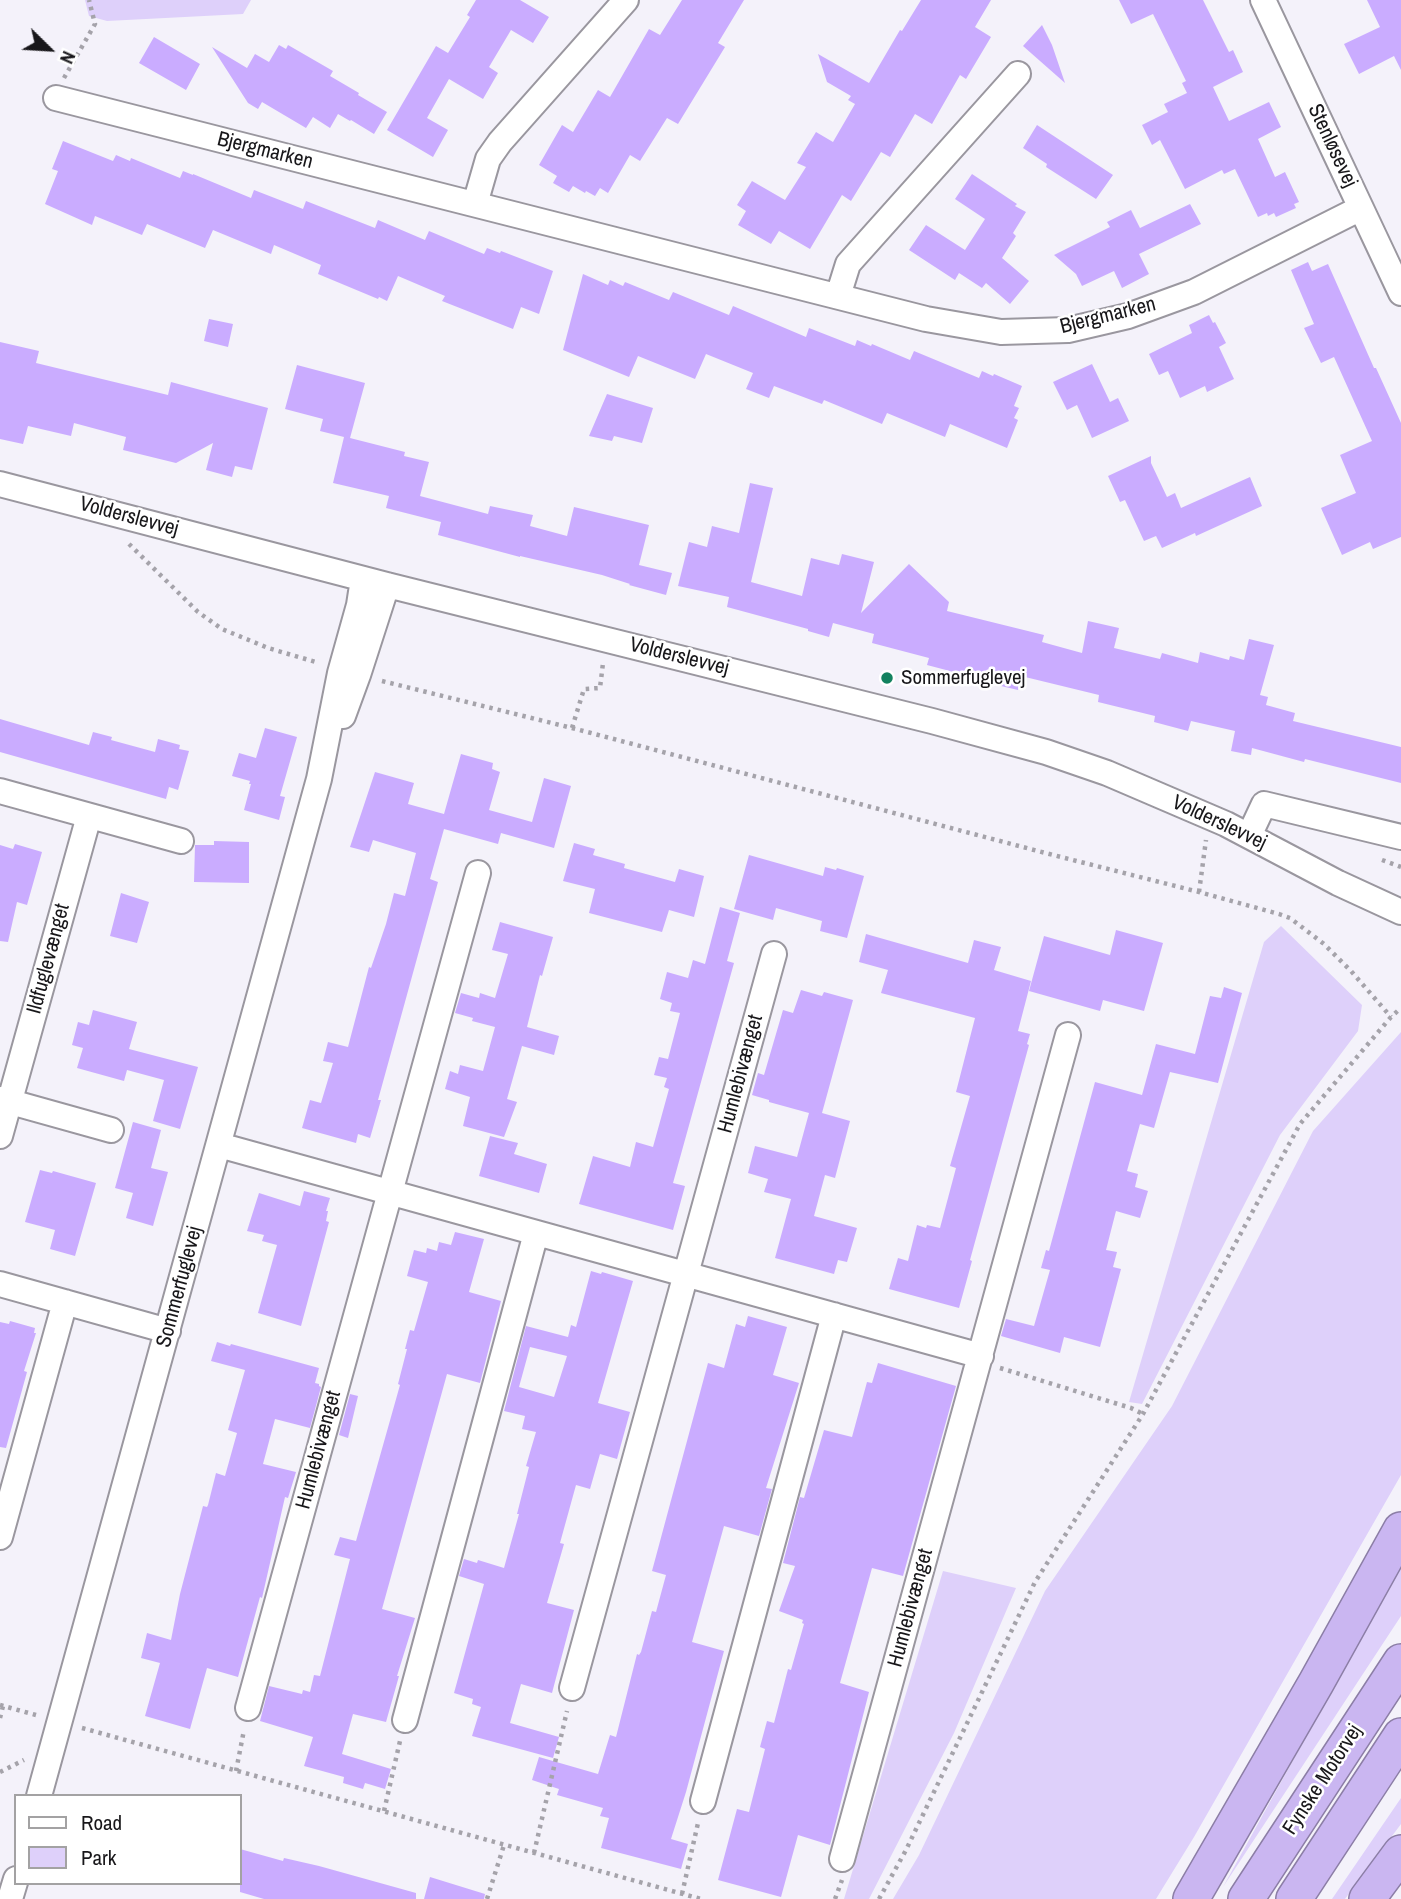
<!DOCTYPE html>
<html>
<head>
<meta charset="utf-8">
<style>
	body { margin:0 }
	#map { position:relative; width:1401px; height:1899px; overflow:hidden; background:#f4f2fa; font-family:"Archivo Narrow",sans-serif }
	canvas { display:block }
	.legend { position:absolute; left:14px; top:1794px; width:228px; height:91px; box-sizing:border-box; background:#fff; border:2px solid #a3a2a3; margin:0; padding:9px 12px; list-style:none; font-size:21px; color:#18171a }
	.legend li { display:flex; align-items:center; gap:14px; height:35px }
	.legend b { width:35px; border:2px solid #a3a2a3 }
	.north { position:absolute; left:14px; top:14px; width:70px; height:70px; -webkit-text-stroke:5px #fff; paint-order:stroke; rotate:114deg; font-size:19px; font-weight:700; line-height:28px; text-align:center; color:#18171a }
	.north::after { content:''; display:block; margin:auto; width:24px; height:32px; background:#18171a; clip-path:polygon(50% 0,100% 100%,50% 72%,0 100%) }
</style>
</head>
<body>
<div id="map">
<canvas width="1401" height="1899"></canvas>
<ul class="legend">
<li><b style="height:9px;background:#fff"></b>Road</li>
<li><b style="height:19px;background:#ded0fa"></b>Park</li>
</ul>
<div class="north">N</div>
</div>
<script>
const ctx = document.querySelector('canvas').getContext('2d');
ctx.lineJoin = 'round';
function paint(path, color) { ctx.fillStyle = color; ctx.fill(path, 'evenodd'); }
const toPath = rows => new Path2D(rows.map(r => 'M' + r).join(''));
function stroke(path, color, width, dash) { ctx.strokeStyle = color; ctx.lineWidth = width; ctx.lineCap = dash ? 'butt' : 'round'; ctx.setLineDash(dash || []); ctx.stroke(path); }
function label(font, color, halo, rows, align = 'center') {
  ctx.font = font + ' "Archivo Narrow",sans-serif'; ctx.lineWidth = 5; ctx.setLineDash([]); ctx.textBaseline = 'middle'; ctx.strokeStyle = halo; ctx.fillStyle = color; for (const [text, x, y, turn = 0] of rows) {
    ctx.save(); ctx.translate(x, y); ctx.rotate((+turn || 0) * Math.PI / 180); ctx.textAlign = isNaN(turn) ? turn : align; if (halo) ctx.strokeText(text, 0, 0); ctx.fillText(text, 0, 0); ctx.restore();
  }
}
const green = toPath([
	[85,0,251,0,243,14,107,21,89,16],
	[1281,926,1362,1005,1358,1031,1280,1135,1142,1404,1129,1402,1264,942],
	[1401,1032,1401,1475,1194,1837,1156,1899,893,1899,919,1855,1045,1591,1172,1406,1313,1131],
	[1401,1566,1401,1616,1223,1887,1391,1583],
	[943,1571,1016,1588,954,1733,869,1899,844,1899],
	[1401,1798,1401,1824,1345,1899,1332,1899]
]);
const building = toPath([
	[476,0,520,0,549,17,533,43,511,30,489,67,498,73,483,99,449,79,427,118,448,130,433,157,387,130,436,46,448,53,470,17,467,15],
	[682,0,744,0,718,43,725,47,678,124,667,118,640,161,630,155,608,193,600,188,595,196,586,191,585,193,573,186,569,192,553,183,557,176,539,165,562,125,573,132,598,90,610,97,649,29,660,35],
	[921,0,991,0,975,27,991,37,966,79,960,75,932,124,915,114,890,157,881,152,851,201,842,195,810,249,779,231,771,244,738,225,746,211,737,205,752,181,785,200,806,167,797,163,816,132,833,142,855,104,848,100,851,96,827,82,818,54,869,83,900,30,902,31],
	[1119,0,1203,0,1229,52,1233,50,1243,72,1213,87,1229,121,1269,102,1281,127,1258,139,1275,177,1285,172,1299,202,1294,204,1296,208,1276,217,1274,213,1268,216,1267,213,1258,217,1235,169,1224,174,1222,170,1185,189,1160,140,1152,145,1142,125,1168,112,1164,104,1187,93,1182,83,1186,81,1153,14,1131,24],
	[1367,0,1401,0,1401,70,1394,56,1359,74,1344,44,1380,27],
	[1042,25,1052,45,1065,83,1023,46],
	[154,37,200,64,186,90,139,63],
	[279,45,286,49,288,45,333,71,330,76,359,93,358,95,387,112,374,134,351,120,350,121,338,114,330,128,313,117,306,128,262,102,258,109,248,103,212,47,247,68,255,54,269,62],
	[1037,125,1113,175,1096,199,1046,167,1047,164,1023,148],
	[63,141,113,161,116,155,130,161,131,158,180,178,183,171,193,175,193,174,251,198,254,190,303,209,306,201,375,228,378,220,425,240,429,231,484,254,487,248,500,253,501,251,553,271,539,314,521,307,513,329,442,301,445,296,398,276,387,301,379,297,378,299,318,274,321,265,274,245,271,254,213,230,205,248,147,224,142,235,95,216,92,225,45,204,58,171,52,169],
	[972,174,1017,204,1015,206,1026,212,1013,233,1016,236,1002,258,1029,281,1010,304,986,283,982,288,959,273,955,280,909,250,926,225,965,250,985,219,955,199],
	[1190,204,1201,224,1139,254,1149,274,1122,288,1114,271,1082,286,1076,274,1054,255,1110,227,1107,222,1131,210,1140,228],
	[1308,262,1312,271,1328,264,1374,368,1376,368,1401,423,1401,537,1373,549,1370,542,1342,555,1321,508,1356,493,1340,455,1372,441,1334,357,1321,363,1304,328,1314,324,1291,270],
	[583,274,608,285,610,280,623,286,625,282,669,300,673,292,729,315,733,306,806,337,809,328,855,346,857,340,871,346,872,344,910,360,914,351,979,378,982,371,993,376,994,374,1022,386,1014,406,1019,408,1014,418,1018,420,1007,448,950,424,945,437,887,413,882,424,824,400,822,404,774,386,769,398,746,389,753,373,706,354,695,379,638,356,629,377,563,350],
	[1209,315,1213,323,1215,322,1226,343,1219,347,1234,379,1207,392,1205,386,1180,398,1168,371,1159,375,1149,354,1192,333,1189,325],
	[209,319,233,324,228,347,204,341],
	[0,342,39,351,36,363,168,395,171,382,268,408,252,470,235,466,232,477,206,470,213,443,176,463,123,450,126,437,74,423,71,436,28,426,23,444,0,439],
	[1092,364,1110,402,1118,398,1129,421,1092,438,1077,405,1067,410,1053,382],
	[297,365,365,383,350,438,405,452,404,456,429,462,420,496,488,514,490,506,533,515,530,526,567,536,574,507,649,525,639,565,672,573,666,595,629,585,630,584,602,575,520,556,520,557,438,535,441,522,386,508,389,496,333,483,344,437,320,431,323,419,285,409],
	[607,394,653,408,642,443,614,436,612,441,589,436],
	[1151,456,1151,463,1167,497,1175,493,1181,508,1250,477,1262,506,1196,536,1195,533,1162,548,1156,536,1144,541,1125,500,1120,502,1108,476],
	[750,483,773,488,751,582,802,596,811,558,839,565,842,554,874,562,861,613,909,564,949,602,947,611,1044,635,1042,642,1082,653,1088,621,1119,628,1114,648,1160,659,1162,653,1198,663,1200,652,1229,660,1230,656,1244,660,1249,639,1274,645,1260,695,1268,697,1266,705,1295,713,1293,721,1401,747,1401,783,1305,759,1304,762,1252,748,1251,755,1231,751,1235,731,1191,721,1188,731,1154,722,1155,716,1098,702,1099,695,1021,676,1018,690,984,682,984,680,927,665,929,658,872,643,874,634,833,623,829,637,808,631,808,629,727,607,729,597,678,586,689,542,707,547,712,526,739,533],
	[0,719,89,745,93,732,112,737,111,740,155,752,158,739,180,745,179,749,189,751,178,790,169,787,166,799,0,752],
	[265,728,297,737,280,796,285,797,279,820,244,810,251,784,249,784,250,781,232,776,239,753,256,758],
	[461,754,493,763,492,769,500,772,489,810,532,822,544,778,571,786,554,848,501,833,498,844,444,829,430,879,438,882,378,1100,381,1100,370,1138,358,1134,356,1143,302,1128,310,1100,321,1103,333,1063,323,1061,328,1042,348,1047,369,967,371,968,386,924,394,893,405,896,416,853,373,840,369,852,350,847,375,772,414,783,408,804,444,814],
	[214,841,249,842,249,883,194,882,195,845,214,845],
	[574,843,595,849,593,855,625,864,624,868,675,882,679,869,704,876,694,917,669,910,662,932,589,913,595,889,563,881],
	[15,844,42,852,27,905,17,902,8,942,0,941,0,845,13,849],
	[749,855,823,876,825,867,836,870,837,868,864,876,847,938,820,931,822,921,776,908,773,920,734,909],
	[121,893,149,902,137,943,110,936],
	[720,907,740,913,727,961,734,963,673,1183,685,1186,673,1230,579,1204,593,1156,630,1167,636,1142,653,1147,669,1089,664,1087,667,1078,654,1075,659,1057,668,1059,680,1013,670,1011,672,1003,660,999,667,972,688,978,693,960,705,964],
	[500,922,553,937,542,976,540,975,527,1027,559,1036,554,1055,522,1046,507,1099,517,1102,504,1137,463,1126,470,1097,445,1089,450,1071,458,1074,460,1065,483,1071,495,1027,472,1021,473,1018,455,1013,461,993,479,998,480,993,495,998,508,954,492,950],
	[1116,930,1163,943,1144,1011,1103,1000,1100,1011,1029,991,1044,936,1110,955],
	[866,934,968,963,974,940,1001,947,994,970,1031,981,1018,1031,1030,1034,1027,1044,1029,1045,970,1260,972,1261,959,1308,889,1289,898,1258,908,1261,917,1225,926,1228,927,1225,940,1228,956,1168,950,1166,970,1096,956,1092,975,1018,881,993,888,970,859,962],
	[1224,987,1242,993,1218,1083,1170,1072,1154,1128,1140,1124,1127,1171,1138,1174,1135,1187,1148,1191,1140,1218,1116,1211,1106,1250,1117,1252,1113,1267,1121,1269,1100,1347,1064,1337,1060,1353,1001,1336,1006,1319,1034,1326,1050,1270,1041,1268,1046,1250,1049,1251,1095,1082,1142,1095,1156,1044,1195,1054,1210,996,1221,998],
	[801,990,822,996,824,992,853,1000,822,1113,850,1121,835,1178,825,1175,814,1216,857,1228,847,1262,838,1260,834,1274,775,1258,791,1199,764,1192,768,1179,748,1173,755,1146,797,1157,809,1113,769,1102,769,1100,752,1095,758,1073,764,1075,783,1010,793,1013],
	[93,1010,137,1022,129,1049,198,1067,180,1129,153,1121,164,1080,127,1070,124,1081,77,1068,83,1048,72,1045,78,1022,89,1025],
	[133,1122,161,1130,151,1168,168,1172,153,1226,126,1218,133,1193,115,1188],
	[490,1136,518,1143,514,1154,547,1164,539,1193,479,1176],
	[40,1170,52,1173,53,1171,96,1183,75,1256,50,1249,55,1230,25,1222],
	[304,1191,330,1198,326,1211,328,1211,326,1221,329,1222,301,1326,258,1313,277,1245,262,1241,264,1235,247,1231,259,1193,300,1206],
	[455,1232,484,1239,469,1292,501,1301,480,1383,447,1374,382,1609,415,1618,397,1676,399,1676,386,1722,353,1714,342,1754,391,1769,385,1789,365,1783,363,1789,343,1783,344,1777,304,1766,313,1737,260,1721,269,1686,302,1694,303,1690,310,1692,314,1675,320,1676,350,1559,334,1555,340,1537,356,1541,400,1385,398,1384,407,1349,405,1349,410,1330,414,1331,428,1282,407,1276,414,1250,426,1253,427,1248,437,1251,439,1242,451,1245],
	[591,1271,601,1274,602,1272,633,1281,598,1403,630,1412,617,1459,600,1454,590,1489,576,1485,560,1543,564,1544,547,1603,574,1610,552,1693,521,1684,510,1723,559,1737,553,1758,472,1736,481,1707,472,1704,473,1699,454,1693,484,1584,459,1576,464,1559,477,1563,478,1560,504,1568,519,1514,517,1514,529,1467,526,1466,536,1432,522,1429,525,1416,504,1411,526,1326,568,1337,571,1325,576,1327],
	[530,1347,567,1356,554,1397,519,1387],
	[748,1316,787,1327,773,1375,799,1383,766,1488,772,1489,759,1536,724,1526,692,1642,724,1651,686,1792,671,1839,688,1844,681,1869,601,1848,609,1818,600,1816,603,1808,557,1795,559,1789,532,1780,539,1757,598,1774,610,1735,616,1737,637,1654,639,1655,641,1652,652,1611,656,1612,666,1575,652,1571,708,1363,724,1368,736,1324,745,1327],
	[10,1321,35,1328,34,1333,36,1333,24,1371,27,1372,6,1448,0,1447,0,1322,9,1324],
	[217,1342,230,1346,231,1344,319,1368,315,1383,319,1384,319,1386,321,1387,310,1428,275,1419,263,1464,296,1472,288,1498,285,1497,262,1598,260,1597,238,1677,207,1668,190,1729,145,1716,160,1663,141,1658,147,1633,171,1640,180,1594,203,1506,207,1507,208,1505,216,1473,225,1476,237,1433,228,1430,245,1370,211,1361],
	[878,1363,956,1386,903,1576,872,1568,840,1683,869,1692,830,1845,798,1835,781,1897,718,1880,737,1809,749,1812,765,1749,760,1747,767,1721,774,1723,788,1669,791,1670,804,1624,802,1623,803,1620,779,1611,795,1566,783,1563,800,1497,804,1498,824,1430,852,1437,867,1382,872,1383],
	[350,1394,358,1396,348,1438,339,1435],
	[240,1849,283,1861,284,1858,319,1866,416,1893,416,1899,264,1899,240,1892],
	[430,1877,485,1894,484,1899,424,1899]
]);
const path = toPath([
	[64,78,95,24,89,0],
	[129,544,198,612,222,629,268,648,319,663],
	[382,681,572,728,1053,855,1199,892,1279,914,1290,918,1324,944,1351,971,1391,1017],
	[572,728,584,689,600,688,603,663],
	[1382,860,1401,867],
	[1199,892,1206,840],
	[1000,1368,1131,1408,1143,1414],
	[0,1705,36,1715],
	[0,1718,3,1706],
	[82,1728,701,1899],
	[236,1771,244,1730],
	[0,1772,24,1760],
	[384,1811,400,1741],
	[534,1853,567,1711],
	[682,1894,698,1823],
	[487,1899,504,1845],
	[835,1899,842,1880],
	[879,1899,906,1850,1035,1582,1143,1414,1300,1124,1391,1017,1401,1008]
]);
const minor = toPath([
	[1263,0,1401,293],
	[56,98,926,319,1001,332,1068,330,1128,316,1194,292,1361,208],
	[475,204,488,159,500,142,626,0],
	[838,296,848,264,1018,74],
	[0,484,387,585,932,721,1046,752,1107,773,1226,824,1338,883,1401,912],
	[343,716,358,675,387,585],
	[0,791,181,841],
	[1249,836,1264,804,1401,837],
	[0,1099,111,1130],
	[0,1136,89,816],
	[219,1145,981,1356],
	[0,1284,168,1331],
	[0,1537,65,1302],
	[572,1688,774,954],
	[248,1708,478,873],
	[405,1720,536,1233],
	[39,1796,319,779,340,673,359,605,363,579],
	[703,1801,834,1315],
	[842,1859,1068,1035],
	[10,1899,16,1879]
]);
const highway = toPath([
	[1191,1899,1316,1683,1401,1530],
	[1246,1899,1401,1662],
	[1294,1899,1401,1736],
	[1367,1899,1401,1853]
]);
const markers = [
	[887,678,7,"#13825f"]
];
const streetNames = [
	["Stenløsevej",1332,146,65],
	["Bjergmarken",265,151,14],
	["Bjergmarken",1108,316,-14],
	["Volderslevvej",129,517,15],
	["Volderslevvej",679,657,14],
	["Volderslevvej",1219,823,25],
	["Ildfuglevænget",49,959,-75],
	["Humlebivænget",741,1074,-75],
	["Sommerfuglevej",180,1287,-75],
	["Humlebivænget",319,1450,-75],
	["Humlebivænget",911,1608,-75],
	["Fynske Motorvej",1323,1780,-57]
];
const poiNames = [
	["Sommerfuglevej",901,678]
];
paint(green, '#ded0fa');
paint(building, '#caacff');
stroke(minor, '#9a979f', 28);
stroke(highway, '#8c7ea6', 38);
stroke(path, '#a5a3aa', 4.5, [3.5, 5]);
stroke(minor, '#fff', 24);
stroke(highway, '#cab6f1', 35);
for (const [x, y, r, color] of markers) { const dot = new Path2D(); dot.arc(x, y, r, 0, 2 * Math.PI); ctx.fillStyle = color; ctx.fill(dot); stroke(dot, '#fff', 2.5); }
label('21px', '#18171a', '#fff', streetNames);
label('21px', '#18171a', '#fff', poiNames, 'left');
</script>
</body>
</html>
